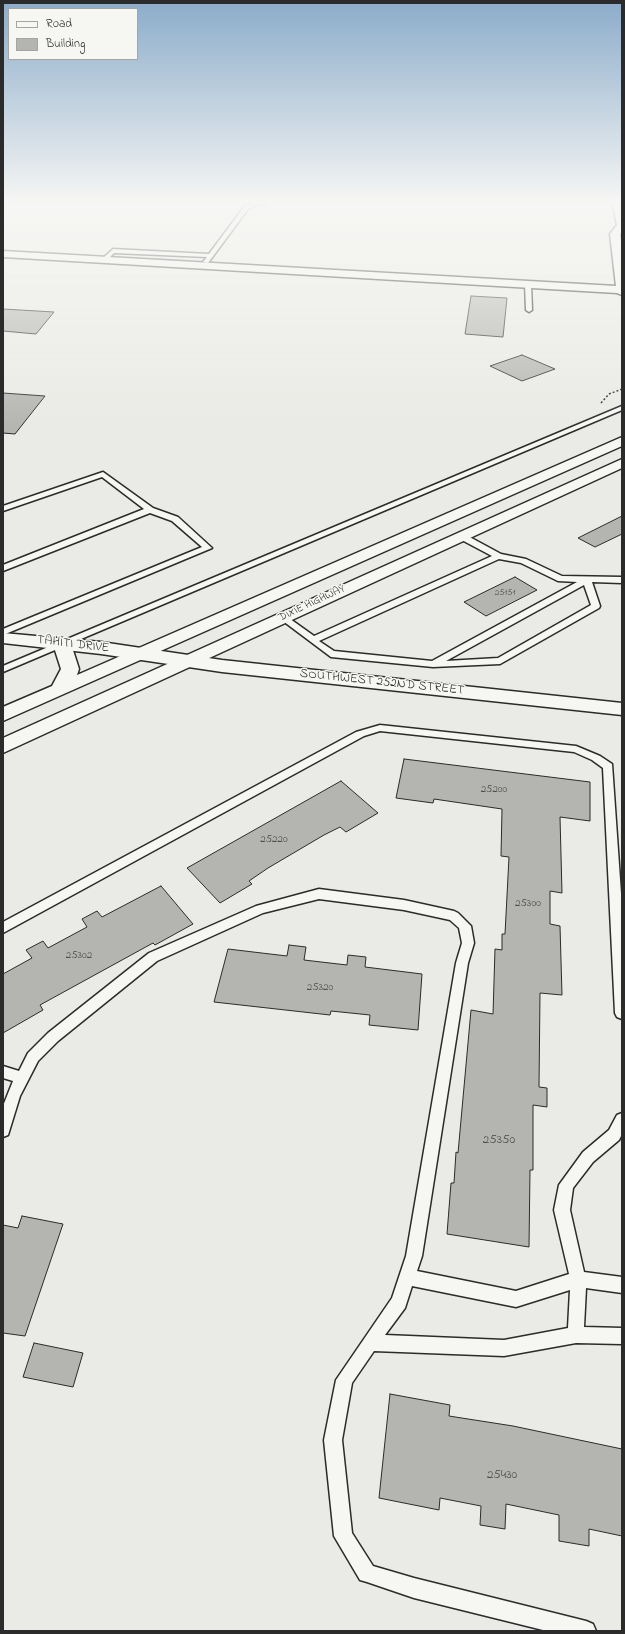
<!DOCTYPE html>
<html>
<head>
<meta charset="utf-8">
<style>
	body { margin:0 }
	#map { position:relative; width:625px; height:1634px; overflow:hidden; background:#eaeae6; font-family:"Indie Flower",sans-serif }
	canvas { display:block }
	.frame { position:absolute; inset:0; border:4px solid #2b2b2b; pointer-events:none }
	.legend { position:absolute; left:8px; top:8px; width:130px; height:52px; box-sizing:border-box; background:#f6f6f2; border:1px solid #a5a5a2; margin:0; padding:5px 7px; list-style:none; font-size:12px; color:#2b2b2b }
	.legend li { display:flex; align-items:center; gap:8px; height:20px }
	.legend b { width:20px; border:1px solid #a5a5a2 }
</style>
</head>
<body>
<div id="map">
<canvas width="625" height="1634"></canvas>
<div class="frame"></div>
<ul class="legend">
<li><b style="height:5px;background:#f6f6f2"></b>Road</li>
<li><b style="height:11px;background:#b4b4b1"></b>Building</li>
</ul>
</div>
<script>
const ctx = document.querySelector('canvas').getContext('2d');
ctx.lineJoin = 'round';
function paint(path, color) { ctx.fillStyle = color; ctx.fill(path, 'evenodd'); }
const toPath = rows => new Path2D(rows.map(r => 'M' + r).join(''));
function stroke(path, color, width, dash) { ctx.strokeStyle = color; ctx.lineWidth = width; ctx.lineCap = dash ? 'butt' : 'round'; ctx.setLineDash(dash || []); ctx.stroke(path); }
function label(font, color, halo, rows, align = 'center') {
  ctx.font = font + ' "Indie Flower",sans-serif'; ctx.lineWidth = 3; ctx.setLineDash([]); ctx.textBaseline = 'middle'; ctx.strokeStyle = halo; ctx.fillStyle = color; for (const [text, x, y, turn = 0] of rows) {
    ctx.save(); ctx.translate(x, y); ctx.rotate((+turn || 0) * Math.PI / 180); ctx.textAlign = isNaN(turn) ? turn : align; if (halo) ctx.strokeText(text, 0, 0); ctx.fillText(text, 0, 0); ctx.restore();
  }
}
const building = toPath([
	[471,296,507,298,503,337,465,334,471,296],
	[3,309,54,312,36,334,3,331,3,309],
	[522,355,555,369,522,381,490,366,522,355],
	[3,393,45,396,15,434,3,433,3,393],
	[622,516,622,534,595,547,578,538,622,516],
	[515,577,537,590,486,616,464,602,515,577],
	[404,759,590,782,590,821,560,817,562,893,550,891,550,924,560,926,562,995,540,993,539,1087,547,1088,547,1107,533,1105,533,1170,530,1170,529,1247,447,1234,451,1183,454,1183,456,1152,458,1153,471,1010,493,1014,495,949,502,950,502,934,505,934,509,857,501,856,502,809,434,799,433,803,396,798,404,759],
	[341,781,378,813,346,832,340,827,324,835,268,868,249,881,252,884,220,903,187,868,341,781],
	[161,886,193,924,155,945,153,943,40,1005,43,1010,3,1033,3,974,32,958,26,950,43,941,48,948,87,927,82,919,97,911,102,917,161,886],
	[289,945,306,947,304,960,347,965,348,955,366,957,365,967,422,974,418,1030,369,1025,370,1015,331,1011,330,1015,214,1002,228,949,287,956,289,945],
	[22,1216,63,1224,25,1336,3,1333,3,1225,18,1228,22,1216],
	[34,1343,83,1353,73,1387,23,1377,34,1343],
	[390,1394,450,1405,449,1416,513,1426,622,1449,622,1536,589,1529,589,1546,559,1541,559,1515,506,1504,505,1529,480,1525,481,1506,440,1498,439,1510,379,1498,390,1394]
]);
const path = toPath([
	[601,403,609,394,622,389]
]);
const lane = toPath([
	[255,203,268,204,256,205,248,209,208,263,203,262,207,257,114,253,106,261,101,260,113,249,209,254,244,207,255,203],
	[528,282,531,284,532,310,529,312,526,310,525,284,528,282],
	[622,406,622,410,3,672,3,666,622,406],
	[103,472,153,508,178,517,212,548,3,635,3,629,202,547,172,521,150,513,3,571,3,565,144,509,102,477,3,511,3,506,103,472],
	[458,534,464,534,501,554,526,559,562,576,622,577,622,583,592,582,600,606,599,608,500,664,433,667,331,657,279,618,283,615,286,616,314,636,492,556,458,538,458,534],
	[499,559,521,563,558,581,577,582,432,661,334,651,319,641,499,559],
	[584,585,591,605,498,658,446,661,584,585],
	[380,725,576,746,600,756,612,764,622,908,622,1019,617,1017,615,1013,603,768,592,760,574,752,380,731,364,736,3,933,3,922,356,732,380,725],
	[319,889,404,900,454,911,458,913,471,926,474,943,468,963,422,1256,417,1271,516,1291,569,1274,554,1210,559,1185,583,1152,609,1130,617,1115,622,1113,622,1134,619,1140,593,1162,573,1188,570,1210,584,1272,622,1277,622,1293,586,1288,584,1327,622,1328,622,1344,576,1343,504,1356,374,1351,352,1383,342,1440,352,1533,373,1566,414,1578,586,1621,593,1624,596,1631,547,1631,414,1598,367,1582,360,1580,334,1536,324,1440,336,1380,392,1298,406,1256,456,963,462,943,459,928,450,920,404,910,319,899,263,913,157,961,58,1041,38,1061,20,1096,8,1135,3,1137,3,1106,13,1081,3,1078,3,1066,19,1071,28,1053,48,1033,149,953,256,906,319,889],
	[412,1286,516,1307,570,1290,568,1328,504,1340,385,1335,405,1308,412,1286]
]);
const secondary = toPath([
	[612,201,622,201,622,232,620,234,622,250,622,295,617,293,3,257,3,251,616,286,610,234,617,225,612,201],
	[3,633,101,642,222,660,622,703,622,715,222,672,101,654,3,643,3,633]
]);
const highway = toPath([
	[622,437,622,446,3,721,3,707,52,686,61,669,53,644,55,640,62,638,69,640,71,644,79,669,77,675,622,437],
	[622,459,622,468,3,753,3,738,622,459]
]);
const farNumbernames = [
	["25151",505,594]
];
const farStreetnames = [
	["DIXIE HIGHWAY",312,604,-25]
];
const numberNames = [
	["25200",494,790],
	["25220",274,840],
	["25300",528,904],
	["25302",79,956],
	["25320",320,988]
];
const streetNames = [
	["TAHITI DRIVE",73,645,7],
	["SOUTHWEST 252ND STREET",382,683,6]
];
const nearNumbernames = [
	["25350",499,1141],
	["25430",502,1476]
];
paint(building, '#b4b4b1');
stroke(building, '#2b2b2b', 1);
stroke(lane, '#2b2b2b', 3);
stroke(secondary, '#2b2b2b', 3);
stroke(highway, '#2b2b2b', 3);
stroke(path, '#2b2b2b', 1.5, [2, 2]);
paint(lane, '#f6f6f2');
paint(secondary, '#f6f6f2');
paint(highway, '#f6f6f2');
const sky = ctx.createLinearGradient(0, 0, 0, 430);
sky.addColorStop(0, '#8bacca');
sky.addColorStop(0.47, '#f6f6f4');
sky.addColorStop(1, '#f6f6f400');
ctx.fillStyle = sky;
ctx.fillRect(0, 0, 625, 430);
label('9px', '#4d4d4c', null, farNumbernames);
label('11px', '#2b2b2b', '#f6f6f2', farStreetnames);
label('11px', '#4d4d4c', null, numberNames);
label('13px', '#2b2b2b', '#f6f6f2', streetNames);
label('13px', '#4d4d4c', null, nearNumbernames);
</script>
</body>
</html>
